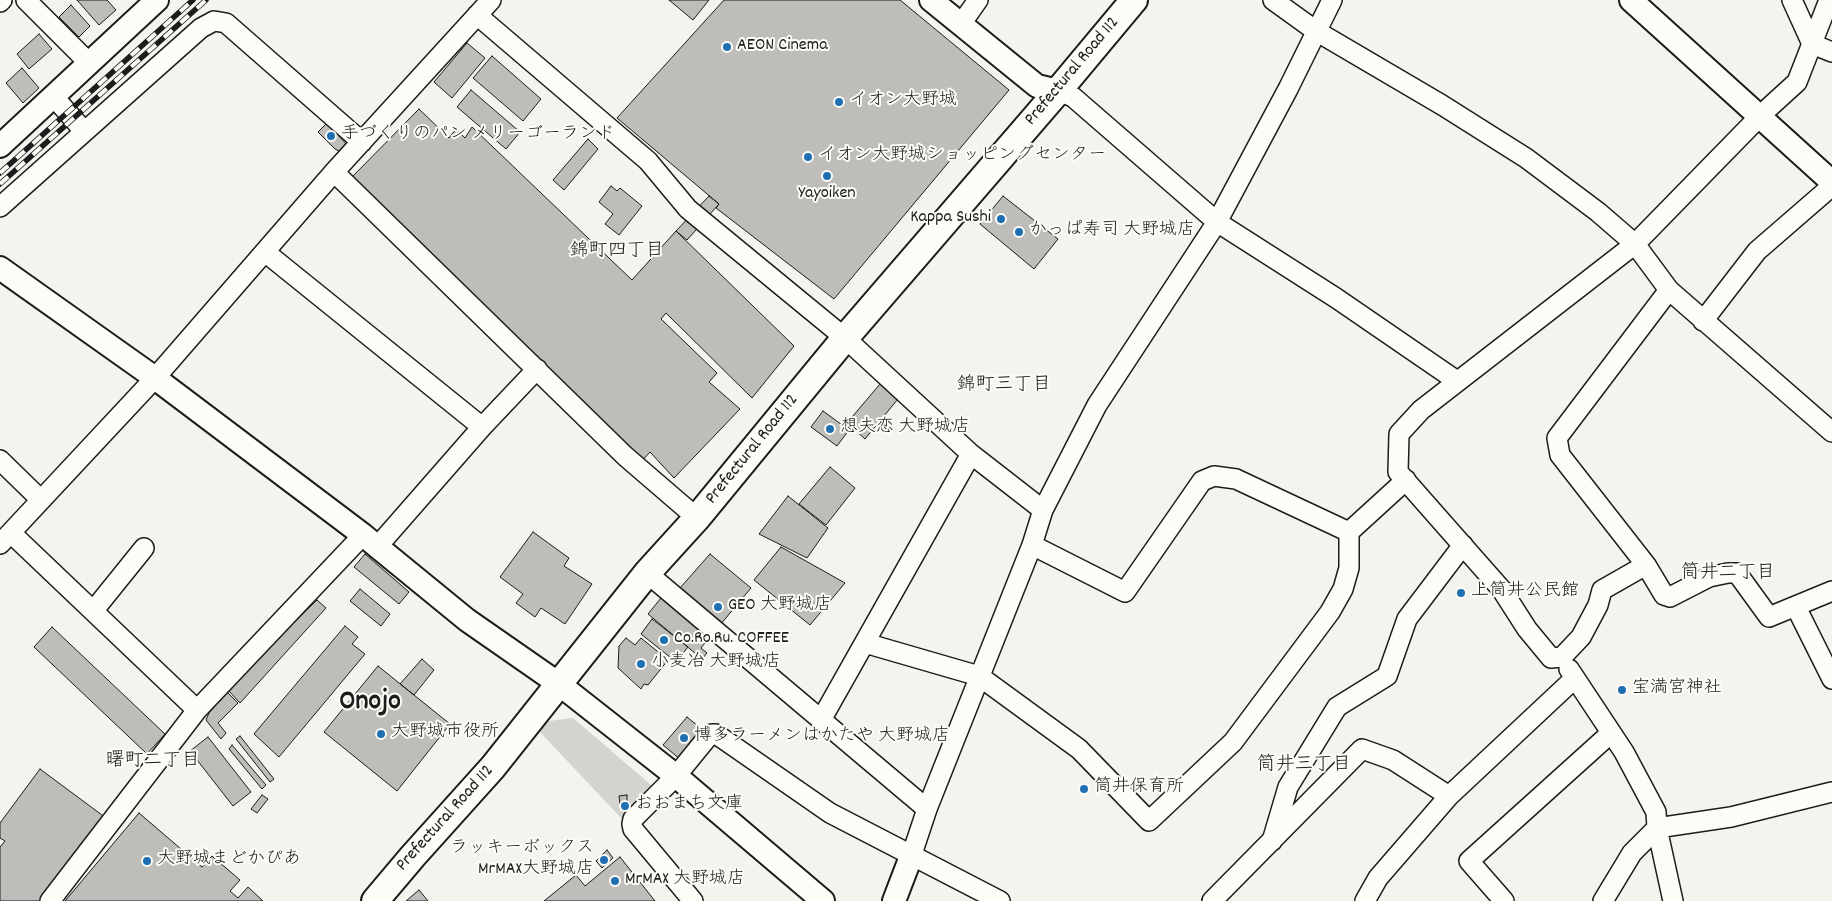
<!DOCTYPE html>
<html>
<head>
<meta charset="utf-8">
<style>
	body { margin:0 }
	canvas { display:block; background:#f4f3ee }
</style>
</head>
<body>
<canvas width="1832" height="901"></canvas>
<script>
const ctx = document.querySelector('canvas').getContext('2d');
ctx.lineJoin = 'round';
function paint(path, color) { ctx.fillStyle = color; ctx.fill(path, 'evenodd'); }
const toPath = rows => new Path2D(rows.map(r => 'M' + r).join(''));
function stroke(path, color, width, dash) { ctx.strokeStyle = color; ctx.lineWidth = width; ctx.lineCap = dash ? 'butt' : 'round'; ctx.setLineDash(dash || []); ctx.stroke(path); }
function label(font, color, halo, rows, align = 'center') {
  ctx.font = font + ' Dekko,"Klee One",sans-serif'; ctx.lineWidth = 4; ctx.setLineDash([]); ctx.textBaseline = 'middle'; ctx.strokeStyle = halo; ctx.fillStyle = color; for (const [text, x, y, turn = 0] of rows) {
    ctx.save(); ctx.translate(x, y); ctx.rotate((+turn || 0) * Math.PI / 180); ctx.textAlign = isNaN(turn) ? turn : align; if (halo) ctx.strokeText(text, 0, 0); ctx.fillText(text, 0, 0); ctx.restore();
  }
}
const green = toPath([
	[573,718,651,785,652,793,623,820,540,732,549,721]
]);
const building = toPath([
	[77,0,107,0,116,10,99,25,77,0],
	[669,0,709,0,693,20,669,0],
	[724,0,900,0,1009,90,834,299,716,208,719,204,617,118,724,0],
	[71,5,90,26,79,37,59,17,71,5],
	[39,34,52,49,29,69,17,54,39,34],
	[467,43,485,58,452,98,434,82,467,43],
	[492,56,541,99,523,121,473,78,492,56],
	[22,68,39,88,23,103,6,83,22,68],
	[471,90,520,132,506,149,457,107,471,90],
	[419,109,449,138,456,129,465,138,472,127,632,280,676,231,794,346,752,398,666,313,661,319,717,373,709,382,740,409,674,478,650,452,641,462,350,179,419,109],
	[327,123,347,145,341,152,335,149,318,132,327,123],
	[588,139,598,149,564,190,553,180,588,139],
	[611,186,617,191,620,188,642,206,619,235,605,224,613,214,599,202,611,186],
	[709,196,719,204,687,240,676,231,709,196],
	[1003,196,1058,239,1034,269,980,224,1003,196],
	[880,384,898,399,865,439,847,423,880,384],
	[823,411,849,430,837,446,811,427,823,411],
	[830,467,855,488,826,525,799,504,830,467],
	[788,496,828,528,807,558,759,534,788,496],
	[533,532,569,558,564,566,592,584,565,624,541,608,535,617,516,603,523,594,500,577,533,532],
	[781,547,845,583,810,625,754,580,781,547],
	[365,554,409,592,399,604,354,567,365,554],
	[710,554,751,588,720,625,680,588,710,554],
	[360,589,390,614,381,626,350,601,360,589],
	[661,598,709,638,701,648,707,653,702,659,648,614,661,598],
	[317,600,326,608,240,703,228,690,269,647,317,600],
	[652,619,688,647,676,662,641,634,652,619],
	[345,626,358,637,352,644,365,654,279,757,254,734,345,626],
	[52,627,165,734,147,754,34,647,52,627],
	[626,638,635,645,641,638,668,660,648,685,644,684,641,689,618,668,619,646,626,638],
	[422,659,434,670,414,695,400,684,422,659],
	[378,666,450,724,397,791,324,732,378,666],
	[227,692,238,703,218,723,226,733,221,739,206,720,209,713,227,692],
	[687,717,704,731,681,760,663,745,687,717],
	[240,736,274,779,270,782,236,739,240,736],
	[208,737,251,792,233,806,190,751,208,737],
	[232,745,266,785,262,789,229,749,232,745],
	[40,769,106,818,45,901,0,901,0,847,5,841,0,838,0,823,40,769],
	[262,795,268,799,257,813,251,809,262,795],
	[627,795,627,804,620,804,619,796,627,795],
	[139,813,202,867,212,856,240,880,230,891,238,898,248,887,263,901,65,901,139,813],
	[607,850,613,858,602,868,596,861,607,850],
	[620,857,655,901,544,901,576,875,585,886,620,857],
	[419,890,428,901,406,901,419,890]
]);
const minor = toPath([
	[26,0,89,63],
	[1273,0,1316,31,1442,105,1526,158,1598,212,1635,244,1669,290,1832,432],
	[1792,0,1812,44,1832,52],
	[0,2,2,0],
	[477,15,648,161,688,209,845,338,971,454,1043,510],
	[961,24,978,0],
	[1058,91,1073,97,1217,222,1336,298,1457,381],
	[53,96,84,131],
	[334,172,625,456,697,518],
	[0,207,201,28,214,21,226,23,362,142],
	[265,252,482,427],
	[1669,290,1557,438,1560,455,1646,565,1664,595,1670,597,1709,577,1728,573,1737,573,1769,617,1832,591],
	[1703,321,1757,251,1832,186],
	[0,460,41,500],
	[11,533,197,710],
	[0,544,155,378,334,172,491,0],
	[1032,545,1125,592,1202,481,1214,476,1236,479,1349,532],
	[377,547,482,427,537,369],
	[1646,565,1602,590,1598,605,1581,637,1562,657,1551,658,1527,629,1502,590,1398,472,1399,434,1421,410,1635,244,1763,113,1797,82,1829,0],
	[647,573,927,809],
	[1796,607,1832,679],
	[94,610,144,548],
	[865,643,979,676,1079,749,1149,821,1233,742,1330,612,1343,589,1349,568,1349,532,1406,480],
	[1569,669,1624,752,1656,812,1657,828,1673,901],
	[821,720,971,454],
	[1272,841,1288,787,1337,707,1387,676,1407,619,1463,545],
	[912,854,927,809,1032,545,1043,510,1097,405,1217,222,1288,89,1332,0],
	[50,901,197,710,363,535],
	[693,901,633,829,632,824,633,819,676,776,707,738,712,734,716,734,830,813,1000,901],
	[1212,901,1362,749,1393,760,1449,796],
	[1365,901,1378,878,1449,796,1574,679],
	[1504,901,1469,861,1611,733],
	[1603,901,1632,853,1657,828,1731,817,1832,792]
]);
const tertiary = toPath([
	[931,0,1037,86,1058,91],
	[1631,0,1832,182],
	[0,146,157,0],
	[0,268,155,378,363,535,467,620,559,684,676,776,823,901],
	[894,901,912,854]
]);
const secondary = toPath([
	[375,901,413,856,493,767,647,573,697,518,845,338,1058,91,1134,0]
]);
const rail = toPath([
	[0,173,193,0],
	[0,184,206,0]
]);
const markers = [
	[727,47,5,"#1f6fb2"],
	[839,102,5,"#1f6fb2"],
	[331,136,5,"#1f6fb2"],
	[808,157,5,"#1f6fb2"],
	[827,176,5,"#1f6fb2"],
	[1001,219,5,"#1f6fb2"],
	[1019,232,5,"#1f6fb2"],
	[830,429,5,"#1f6fb2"],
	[1461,593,5,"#1f6fb2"],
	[718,607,5,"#1f6fb2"],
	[664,640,5,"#1f6fb2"],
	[641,664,5,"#1f6fb2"],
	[1622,690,5,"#1f6fb2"],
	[381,734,5,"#1f6fb2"],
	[684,738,5,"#1f6fb2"],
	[1084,789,5,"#1f6fb2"],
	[625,806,5,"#1f6fb2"],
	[604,860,5,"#1f6fb2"],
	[147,861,5,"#1f6fb2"],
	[615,881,5,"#1f6fb2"]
];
const poiNames = [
	["AEON Cinema",737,47],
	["イオン大野城",849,102],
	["手づくりのパン メリーゴーランド",341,136],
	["イオン大野城ショッピングセンター",818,157],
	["Yayoiken",827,195,"center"],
	["Kappa Sushi",991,219,"right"],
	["かっぱ寿司 大野城店",1029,232],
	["想夫恋 大野城店",840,429],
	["上筒井公民館",1471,593],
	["GEO 大野城店",728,607],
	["Co.Ro.Ru. COFFEE",674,640],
	["小麦冶 大野城店",651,664],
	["宝満宮神社",1632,690],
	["大野城市役所",391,734],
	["博多ラーメンはかたや 大野城店",694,738],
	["筒井保育所",1094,789],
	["おおまち文庫",635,806],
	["ラッキーボックス",594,850,"right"],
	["MrMAX大野城店",594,871,"right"],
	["大野城まどかぴあ",157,861],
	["MrMAX 大野城店",625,881]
];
const streetNames = [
	["Prefectural Road 112",1073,72,-50],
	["Prefectural Road 112",753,450,-51],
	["Prefectural Road 112",446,819,-48]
];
const neighbourhoodNames = [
	["錦町四丁目",617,252],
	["錦町三丁目",1004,386],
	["筒井二丁目",1728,574],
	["曙町二丁目",153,762],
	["筒井三丁目",1304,766]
];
const townNames = [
	["Onojo",370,704]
];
paint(green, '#d4d3cf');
paint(building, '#bebdba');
stroke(building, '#1c1c1c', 1);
stroke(minor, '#1c1c1c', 22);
stroke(tertiary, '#1c1c1c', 26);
stroke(secondary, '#1c1c1c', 30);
stroke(minor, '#fdfcf7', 19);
stroke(tertiary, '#fdfcf7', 22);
stroke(secondary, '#fdfcf7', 26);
stroke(rail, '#1c1c1c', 5.5);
stroke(rail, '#fdfcf7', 4, [11]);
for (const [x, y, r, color] of markers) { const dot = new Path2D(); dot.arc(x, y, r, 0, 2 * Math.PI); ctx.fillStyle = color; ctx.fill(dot); stroke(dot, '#fdfcf7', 2); }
label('18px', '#1c1c1c', '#fdfcf7', poiNames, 'left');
label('18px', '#1c1c1c', '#fdfcf7', streetNames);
label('19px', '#1c1c1c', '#fdfcf7', neighbourhoodNames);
label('bold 28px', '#1c1c1c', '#fdfcf7', townNames);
</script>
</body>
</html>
